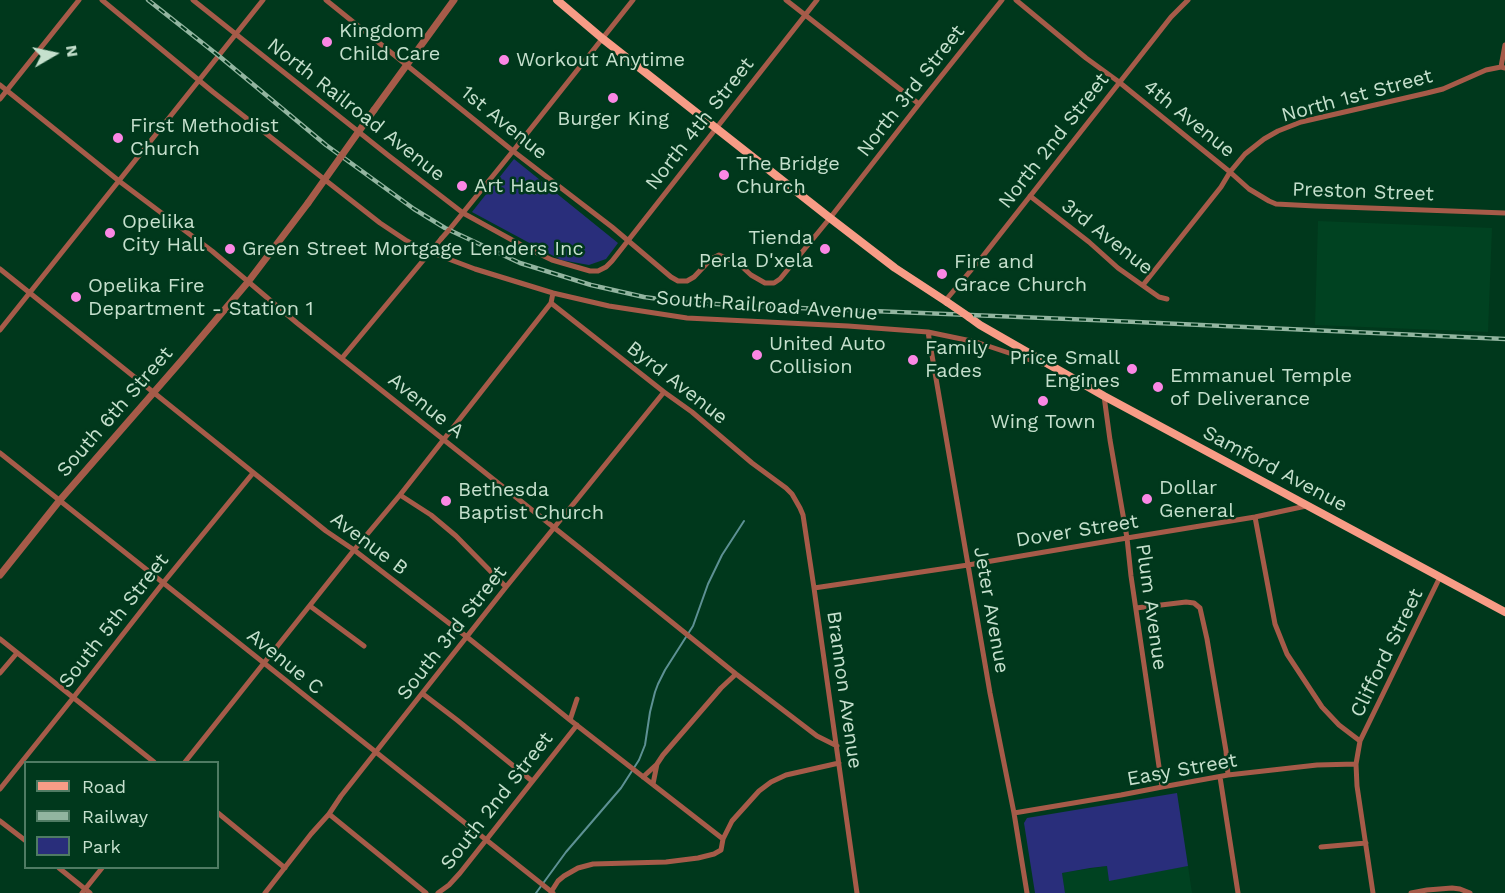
<!DOCTYPE html>
<html>
<head>
<meta charset="utf-8">
<style>
	body { margin:0 }
	#map { position:relative; width:1505px; height:893px; overflow:hidden; background:#00381c; font-family:"Work Sans",sans-serif }
	canvas { display:block }
	.legend { position:absolute; left:24px; top:761px; width:195px; height:108px; box-sizing:border-box; background:#00381c; border:2px solid #4f7b63; margin:0; padding:8px 10px; list-style:none; font-size:18px; color:#c5e0cd }
	.legend li { display:flex; align-items:center; gap:12px; height:30px }
	.legend b { width:30px; border:2px solid #4f7b63 }
	.north { position:absolute; left:24px; top:24px; width:60px; height:60px; -webkit-text-stroke:4px #00381c; paint-order:stroke; rotate:81deg; font-size:16px; font-weight:700; line-height:24px; text-align:center; color:#c5e0cd }
	.north::after { content:''; display:block; margin:auto; width:21px; height:27px; background:#c5e0cd; clip-path:polygon(50% 0,100% 100%,50% 72%,0 100%) }
</style>
</head>
<body>
<div id="map">
<canvas width="1505" height="893"></canvas>
<ul class="legend">
<li><b style="height:8px;background:#f89c86"></b>Road</li>
<li><b style="height:8px;background:#92b5a0"></b>Railway</li>
<li><b style="height:16px;background:#292e7b"></b>Park</li>
</ul>
<div class="north">N</div>
</div>
<script>
const ctx = document.querySelector('canvas').getContext('2d');
ctx.lineJoin = 'round';
function paint(path, color) { ctx.fillStyle = color; ctx.fill(path, 'evenodd'); }
const toPath = rows => new Path2D(rows.map(r => 'M' + r).join(''));
function stroke(path, color, width, dash) { ctx.strokeStyle = color; ctx.lineWidth = width; ctx.lineCap = dash ? 'butt' : 'round'; ctx.setLineDash(dash || []); ctx.stroke(path); }
function label(font, color, halo, rows, align = 'center') {
  ctx.font = font + ' "Work Sans",sans-serif'; ctx.lineWidth = 5; ctx.setLineDash([]); ctx.textBaseline = 'middle'; ctx.strokeStyle = halo; ctx.fillStyle = color; for (const [text, x, y, turn = 0] of rows) {
    ctx.save(); ctx.translate(x, y); ctx.rotate((+turn || 0) * Math.PI / 180); ctx.textAlign = isNaN(turn) ? turn : align; if (halo) ctx.strokeText(text, 0, 0); ctx.fillText(text, 0, 0); ctx.restore();
  }
}
const built = toPath([
	[1318,221,1492,228,1488,332,1315,325],
	[1107,866,1109,880,1188,866,1192,893,1065,893,1062,873]
]);
const green = toPath([
	[514,159,618,243,606,259,589,265,561,260,472,212],
	[1177,793,1188,866,1109,881,1107,866,1090,868,1062,873,1065,893,1035,893,1024,823,1027,818]
]);
const stream = toPath([
	[536,893,566,852,621,788,639,760,645,745,650,712,655,692,658,684,665,670,693,626,708,584,722,555,744,521]
]);
const minor = toPath([
	[102,0,213,92,380,223,407,241,430,252,475,269,553,293,609,306,687,318,848,326,928,332,976,342,1042,364],
	[193,0,389,156,463,213,523,246,552,260,590,271,598,271,606,267,612,261,817,0],
	[326,0,513,151,612,227,671,277,678,281,687,281,694,277,711,259,719,255,738,263,751,275,765,283,774,283,780,279,830,218,919,104,1002,0],
	[786,0,919,104],
	[1016,0,1086,58,1119,82,1230,172,1249,189,1269,201,1276,204,1315,206,1505,213],
	[1501,67,1505,45],
	[0,85,119,181,212,251,297,323,581,549,736,674,817,736,837,746],
	[0,99,79,0],
	[1030,196,1089,242,1118,268,1159,297,1167,299],
	[449,230,513,151,633,0],
	[0,269,326,531,354,550,467,637,570,720,723,839],
	[1143,285,1221,187,1230,172,1245,154,1264,139,1278,131,1301,122,1427,93,1443,89,1486,70,1501,67,1505,68],
	[945,301,983,256,1171,17,1188,0],
	[551,303,664,392,692,412,752,463,786,488,792,494,800,508,803,515,814,588,857,893],
	[0,330,263,0],
	[928,332,990,693,1014,813,1027,893],
	[342,358,441,239],
	[1104,396,1110,440,1127,538,1131,576,1162,787],
	[0,453,553,893],
	[400,495,431,515,456,536,506,587],
	[1255,517,1275,624,1287,654,1322,707,1339,725,1360,741,1356,764,1357,786,1373,893],
	[814,588,968,565,1127,538,1255,517,1306,506],
	[310,606,364,646],
	[1136,608,1186,602,1194,603,1200,608,1207,639,1226,751,1228,775],
	[0,639,154,762],
	[0,673,17,653],
	[423,694,457,720,532,781],
	[570,720,577,699],
	[1360,741,1440,577],
	[185,762,354,550,400,495,551,303,553,293],
	[643,777,656,765],
	[1220,777,1238,893],
	[653,784,657,764,663,755,721,688,736,674],
	[0,789,73,698,163,583,253,473],
	[218,813,285,868],
	[1014,813,1121,795,1162,787,1228,775,1317,765,1356,764],
	[329,814,426,893],
	[0,821,26,841],
	[1321,847,1366,843],
	[59,868,90,893],
	[551,892,558,881,564,876,578,868,593,864,666,862,698,858,714,854,721,850,723,839,732,821,759,791,771,782,786,775,839,763],
	[82,893,102,868],
	[265,893,311,834,329,814,341,796,506,587,664,392],
	[438,893,449,885,460,873,577,725],
	[1411,893,1427,890,1452,888,1460,889,1470,893]
]);
const tertiary = toPath([
	[374,110,454,0],
	[0,575,60,500,182,360,248,282,308,203]
]);
const primary = toPath([
	[557,0,603,39,830,218,895,268,947,302],
	[969,317,980,325,1104,396,1505,612]
]);
const rail = toPath([
	[148,0,219,56,326,145,414,209,445,228,520,263,591,285,644,297,682,302,750,306,1093,320,1505,339]
]);
const minorBridge = toPath([
	[441,239,449,230]
]);
const tertiaryBridge = toPath([
	[308,203,374,110]
]);
const primaryBridge = toPath([
	[947,302,969,317]
]);
const markers = [
	[327,42,6,"#fb87e5"],
	[504,60,6,"#fb87e5"],
	[613,98,6,"#fb87e5"],
	[118,138,6,"#fb87e5"],
	[724,175,6,"#fb87e5"],
	[462,186,6,"#fb87e5"],
	[110,233,6,"#fb87e5"],
	[230,249,6,"#fb87e5"],
	[825,249,6,"#fb87e5"],
	[942,274,6,"#fb87e5"],
	[76,297,6,"#fb87e5"],
	[757,355,6,"#fb87e5"],
	[913,360,6,"#fb87e5"],
	[1132,369,6,"#fb87e5"],
	[1158,387,6,"#fb87e5"],
	[1043,401,6,"#fb87e5"],
	[1147,499,6,"#fb87e5"],
	[446,501,6,"#fb87e5"]
];
const poiNames = [
	["Kingdom",339,31],
	["Child Care",339,54],
	["Workout Anytime",516,60],
	["Burger King",613,119,"center"],
	["First Methodist",130,126],
	["Church",130,149],
	["The Bridge",736,164],
	["Church",736,187],
	["Art Haus",474,186],
	["Opelika",122,222],
	["City Hall",122,245],
	["Tienda",813,238,"right"],
	["Perla D'xela",813,261,"right"],
	["Green Street Mortgage Lenders Inc",242,249],
	["Fire and",954,262],
	["Grace Church",954,285],
	["Opelika Fire",88,286],
	["Department - Station 1",88,309],
	["United Auto",769,344],
	["Collision",769,367],
	["Family",925,348],
	["Fades",925,371],
	["Price Small",1120,358,"right"],
	["Engines",1120,381,"right"],
	["Emmanuel Temple",1170,376],
	["of Deliverance",1170,399],
	["Wing Town",1043,422,"center"],
	["Dollar",1159,488],
	["General",1159,511],
	["Bethesda",458,490],
	["Baptist Church",458,513]
];
const streetNames = [
	["North 3rd Street",911,91,-52],
	["North 1st Street",1357,96,-15],
	["North Railroad Avenue",356,110,38],
	["4th Avenue",1189,119,39],
	["1st Avenue",504,123,39],
	["North 4th Street",700,124,-52],
	["North 2nd Street",1054,141,-52],
	["Preston Street",1363,192,2],
	["3rd Avenue",1107,237,38],
	["South Railroad Avenue",767,306,4],
	["Byrd Avenue",677,383,38],
	["Avenue A",426,406,39],
	["South 6th Street",115,412,-49],
	["Samford Avenue",1275,469,28],
	["Dover Street",1077,531,-9],
	["Avenue B",369,544,37],
	["Plum Avenue",1151,607,82],
	["Jeter Avenue",991,610,80],
	["South 5th Street",114,621,-52],
	["South 3rd Street",452,633,-52],
	["Clifford Street",1387,653,-64],
	["Avenue C",285,662,39],
	["Brannon Avenue",844,690,82],
	["Easy Street",1182,770,-10],
	["South 2nd Street",497,801,-52]
];
paint(built, '#004221');
paint(green, '#292e7b');
stroke(stream, '#5d9194', 2);
stroke(minor, '#a65b49', 5);
stroke(tertiary, '#a65b49', 7);
stroke(primary, '#f89c86', 8);
stroke(rail, '#92b5a0', 4.5);
stroke(rail, '#00381c', 2, [7]);
stroke(minorBridge, '#a65b49', 5);
stroke(tertiaryBridge, '#a65b49', 7);
stroke(primaryBridge, '#f89c86', 8);
for (const [x, y, r, color] of markers) { const dot = new Path2D(); dot.arc(x, y, r, 0, 2 * Math.PI); ctx.fillStyle = color; ctx.fill(dot); stroke(dot, '#00381c', 2); }
label('20px', '#c5e0cd', '#00381c', poiNames, 'left');
label('20px', '#c5e0cd', '#00381c', streetNames);
</script>
</body>
</html>
